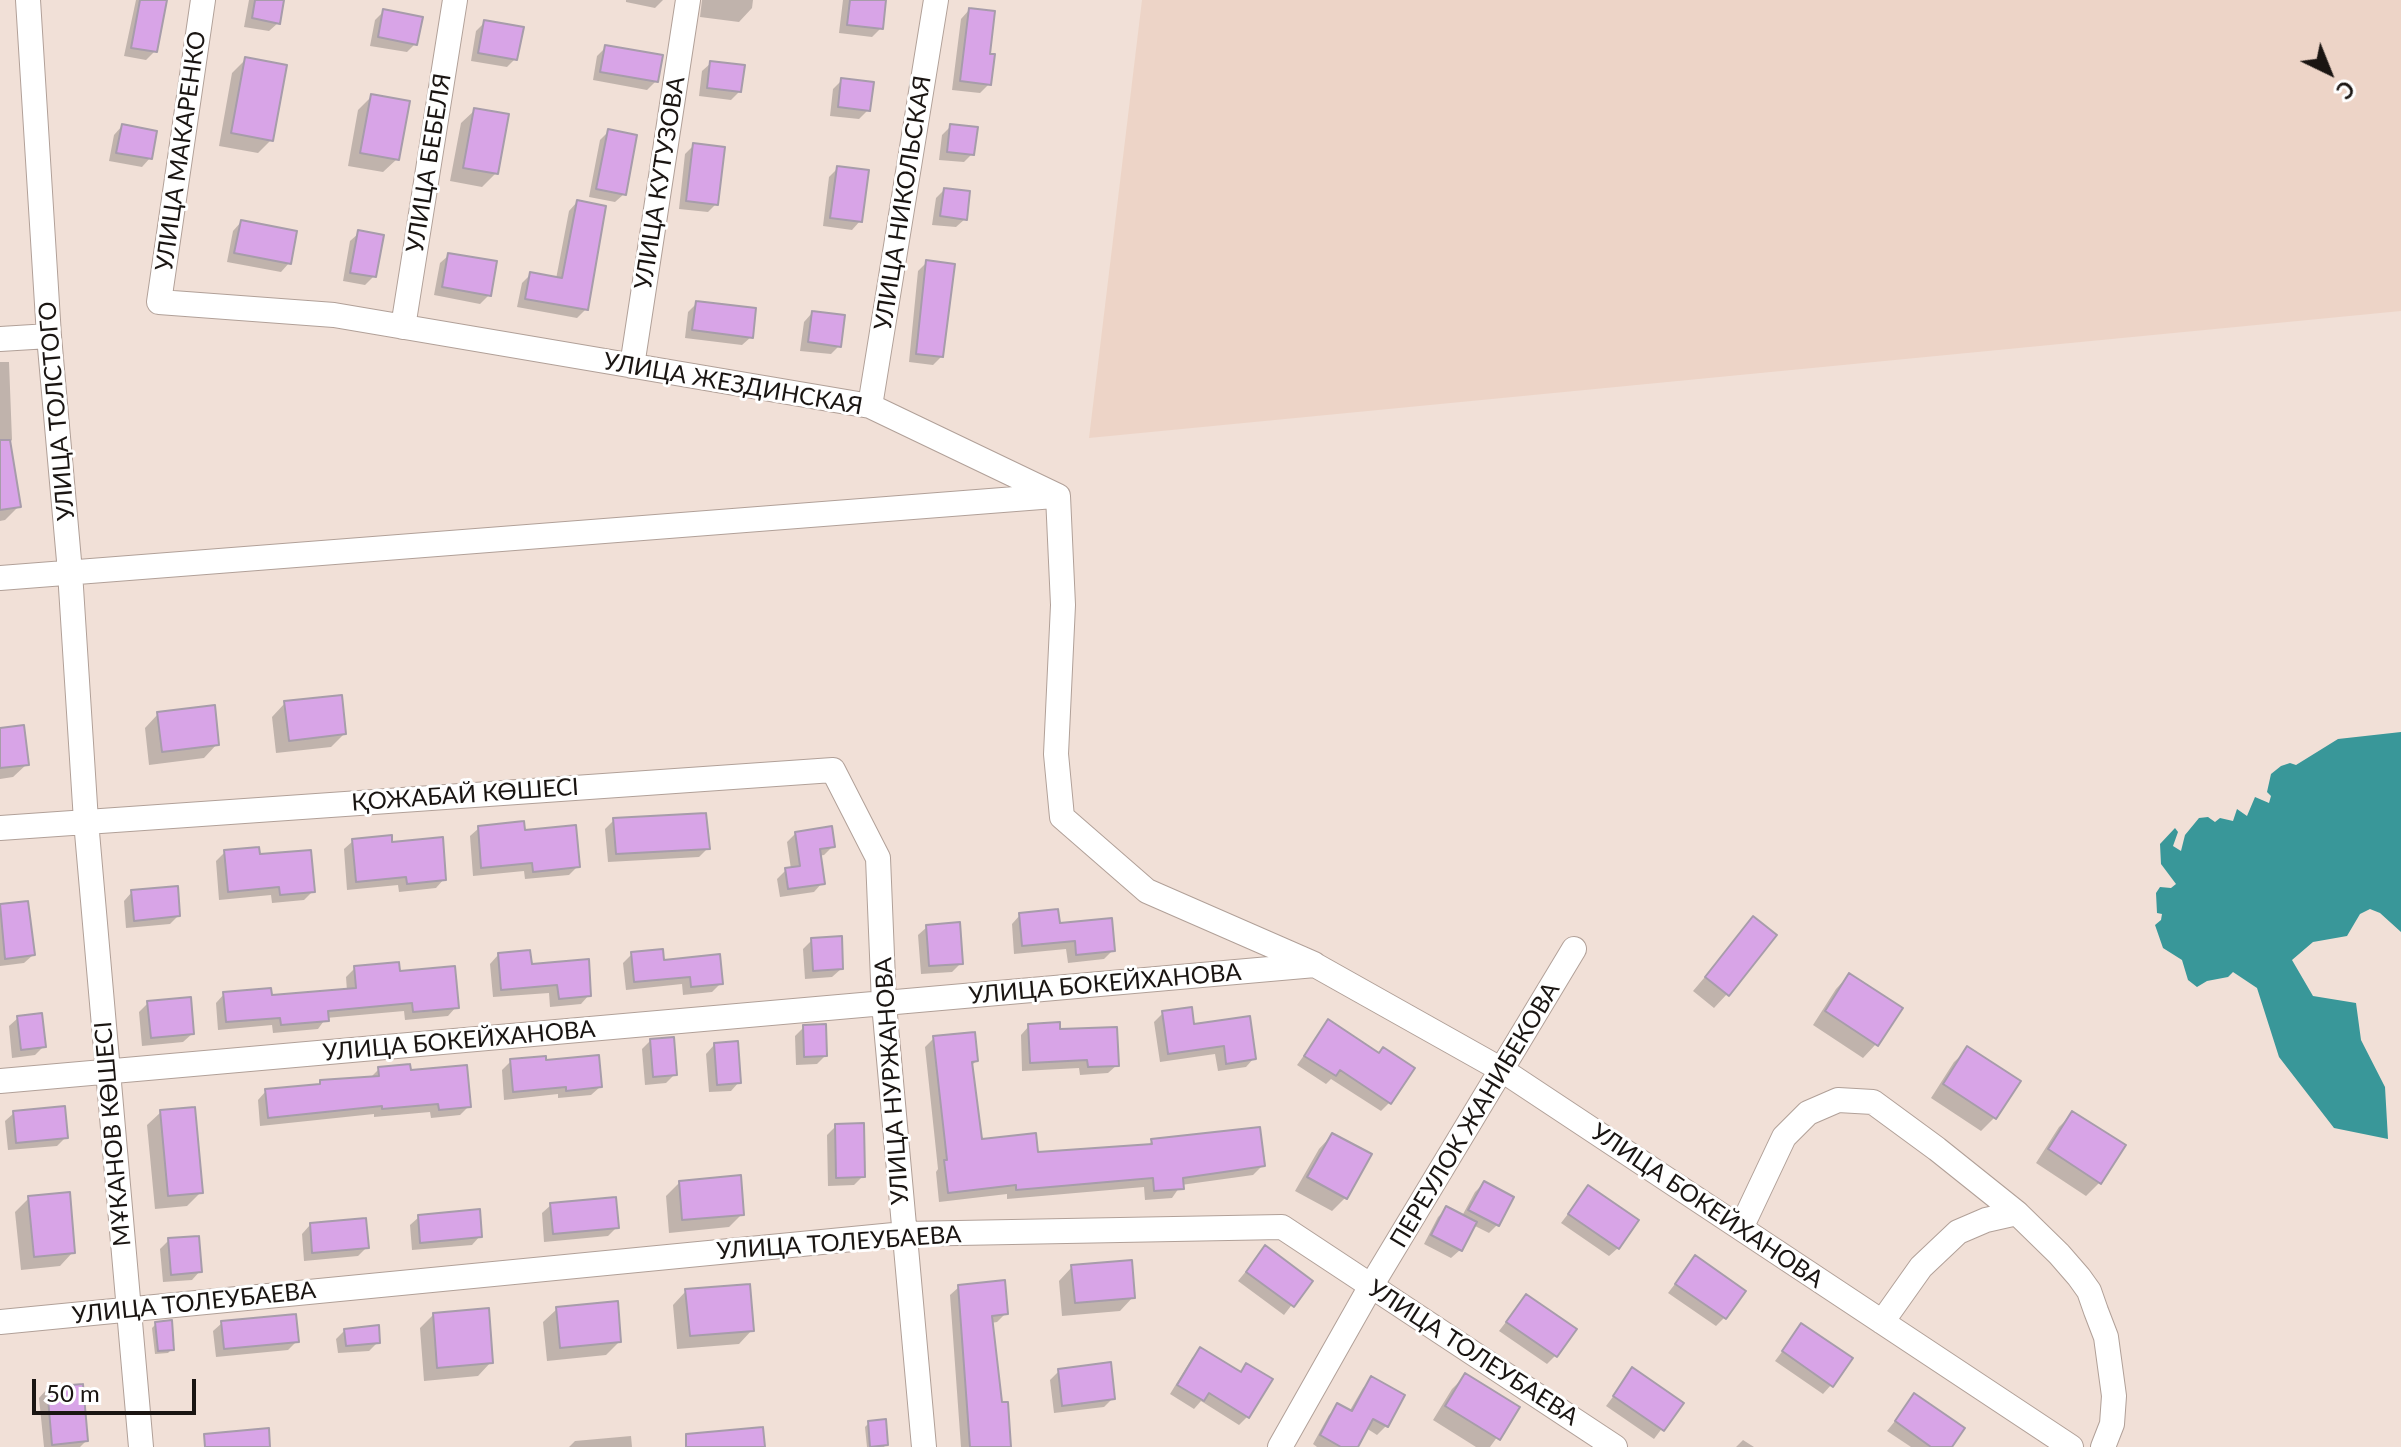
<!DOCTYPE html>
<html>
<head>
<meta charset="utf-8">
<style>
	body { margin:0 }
	#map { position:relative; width:2401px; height:1447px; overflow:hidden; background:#f1e0d7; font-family:Lato,sans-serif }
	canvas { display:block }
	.north { position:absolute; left:2289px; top:32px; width:80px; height:80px; -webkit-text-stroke:6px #fff; paint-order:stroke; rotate:137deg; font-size:22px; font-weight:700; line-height:32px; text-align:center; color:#1a1512 }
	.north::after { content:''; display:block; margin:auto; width:28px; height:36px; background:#1a1512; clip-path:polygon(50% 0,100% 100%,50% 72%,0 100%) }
	.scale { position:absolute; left:32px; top:1379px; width:164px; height:36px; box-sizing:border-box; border:4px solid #1a1512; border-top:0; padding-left:10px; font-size:24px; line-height:28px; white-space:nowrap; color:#1a1512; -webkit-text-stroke:6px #fff; paint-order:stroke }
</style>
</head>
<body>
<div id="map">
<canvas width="2401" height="1447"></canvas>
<div class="north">С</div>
<div class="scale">50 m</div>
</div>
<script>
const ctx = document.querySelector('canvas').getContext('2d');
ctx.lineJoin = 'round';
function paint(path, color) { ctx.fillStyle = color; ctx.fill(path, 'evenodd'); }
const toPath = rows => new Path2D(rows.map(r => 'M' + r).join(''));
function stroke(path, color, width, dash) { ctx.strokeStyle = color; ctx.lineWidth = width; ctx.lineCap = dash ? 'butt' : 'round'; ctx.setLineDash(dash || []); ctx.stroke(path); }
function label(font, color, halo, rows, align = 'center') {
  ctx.font = font + ' Lato,sans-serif'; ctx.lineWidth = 6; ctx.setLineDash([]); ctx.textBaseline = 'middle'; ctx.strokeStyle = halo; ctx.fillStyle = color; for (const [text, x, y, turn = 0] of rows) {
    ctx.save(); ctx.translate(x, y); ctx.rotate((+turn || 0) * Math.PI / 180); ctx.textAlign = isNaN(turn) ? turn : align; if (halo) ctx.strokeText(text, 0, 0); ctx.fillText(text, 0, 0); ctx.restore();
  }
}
const built = toPath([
	[1142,0,2401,0,2401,311,1089,438]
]);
const water = toPath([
	[2401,732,2401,932,2380,913,2370,909,2360,914,2347,936,2313,942,2292,960,2313,996,2356,1003,2361,1040,2385,1087,2388,1139,2334,1128,2279,1057,2257,988,2233,972,2228,977,2207,981,2197,987,2188,980,2182,960,2163,948,2155,925,2161,920,2162,914,2157,913,2156,893,2160,887,2171,888,2176,884,2161,864,2160,844,2175,828,2178,832,2173,846,2181,851,2185,835,2199,818,2208,817,2215,822,2220,818,2233,821,2237,809,2247,816,2255,797,2269,803,2271,796,2267,792,2271,774,2281,766,2290,763,2296,765,2338,739]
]);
const shadow = toPath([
	[136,0,165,0,155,51,146,60,124,56],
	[249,0,282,0,278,23,269,31,244,27],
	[626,0,663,0,655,8,626,2],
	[702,0,753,0,752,8,739,22,700,17],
	[843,0,884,0,881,28,872,37,839,33],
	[969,10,988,55,989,84,980,93,952,90,961,19],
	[384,11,415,44,407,52,370,46,375,20],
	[485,22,515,59,507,67,471,61,476,31],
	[606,47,656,81,647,90,593,80,597,56],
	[246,59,271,140,258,153,219,146,232,73],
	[711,63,739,92,731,100,699,96,702,71],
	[842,80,868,110,859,119,830,116,833,89],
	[372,96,397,159,383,172,348,166,358,110],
	[475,110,496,173,482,187,450,181,461,123],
	[122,126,150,158,142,167,109,161,114,135],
	[951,126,972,154,964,162,939,160,942,135],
	[608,132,624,194,615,202,589,197,600,140],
	[694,145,716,204,708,212,679,209,685,154],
	[837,169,860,221,852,230,823,226,829,177],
	[944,190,965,219,956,227,932,225,936,198],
	[577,202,586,309,577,318,517,307,522,283,530,275,556,279,569,211],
	[241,222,289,263,281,272,227,262,233,231],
	[359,233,374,276,365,285,343,281,350,241],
	[449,255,489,295,480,304,434,295,440,263],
	[927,262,942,356,933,365,909,362,918,271],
	[697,303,751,337,742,345,685,338,688,312],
	[812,313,839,346,831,354,800,351,804,322],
	[0,362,9,362,12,440,0,452],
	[0,472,19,506,5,520,0,521],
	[285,703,344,734,331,747,276,753,272,717],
	[158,714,217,744,204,758,149,765,145,728],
	[0,730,27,764,13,777,0,779],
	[614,820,708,848,699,857,608,862,605,829],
	[479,828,523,832,577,867,569,875,525,879,524,871,473,876,470,836],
	[796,833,833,846,824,855,818,856,822,883,814,892,780,897,777,879,786,870,791,869,787,842],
	[353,841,390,844,444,879,436,888,399,892,398,885,347,890,344,849],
	[225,852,258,856,313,891,304,900,272,903,271,895,219,900,216,861],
	[132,892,178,916,170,924,126,928,124,901],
	[27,903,33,955,24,963,0,966,0,906],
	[1020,915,1058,925,1113,950,1104,959,1068,963,1066,949,1014,954,1012,924],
	[1754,919,1727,994,1714,1008,1693,991],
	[927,927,961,963,952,972,921,974,918,935],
	[812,940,841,969,832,977,805,979,803,949],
	[632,954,662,962,721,983,712,992,683,995,682,984,626,990,623,963],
	[498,955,530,966,589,995,581,1004,550,1007,549,993,493,997,490,964],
	[355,968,398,973,456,1007,448,1016,405,1020,404,1011,326,1018,318,1029,273,1033,272,1025,218,1030,216,1003,224,994,270,998,347,991,346,977],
	[1849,975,1876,1044,1863,1058,1813,1025,1836,989],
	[148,1003,192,1034,183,1042,142,1046,139,1012],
	[1163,1013,1193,1026,1254,1058,1246,1067,1218,1071,1215,1054,1160,1062,1154,1022],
	[18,1018,44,1046,35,1055,12,1058,9,1026],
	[1328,1022,1378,1054,1389,1103,1381,1111,1331,1079,1326,1084,1297,1065],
	[1029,1026,1058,1031,1117,1065,1108,1073,1080,1075,1079,1068,1022,1071,1021,1035],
	[804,1027,825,1056,817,1064,796,1065,795,1036],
	[934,1038,976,1061,971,1066,980,1141,1036,1154,1147,1146,1152,1141,1263,1165,1253,1175,1181,1185,1172,1198,1145,1200,1144,1187,1007,1199,1007,1194,939,1202,936,1172,938,1169,925,1047],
	[650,1041,675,1074,666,1083,645,1085,642,1049],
	[714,1045,739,1082,731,1091,709,1092,706,1054],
	[1968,1049,1994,1118,1981,1131,1931,1098,1954,1062],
	[511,1061,544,1062,600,1087,591,1095,558,1098,558,1094,504,1100,502,1070],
	[379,1069,409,1073,469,1106,460,1115,431,1118,430,1112,374,1117,374,1114,260,1126,258,1100,266,1091,316,1087,321,1082,370,1078],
	[161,1112,201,1192,187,1206,155,1209,147,1125],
	[14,1113,66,1137,57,1146,8,1150,5,1121],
	[2073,1113,2100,1182,2086,1196,2036,1163,2059,1127],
	[836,1126,863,1176,854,1185,828,1186,827,1135],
	[1332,1135,1345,1198,1332,1211,1295,1191,1319,1149],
	[679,1183,742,1214,729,1227,669,1233,666,1196],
	[1484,1183,1497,1225,1489,1233,1473,1225,1460,1250,1451,1258,1424,1244,1438,1217,1447,1208,1462,1216,1475,1192],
	[1588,1188,1618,1248,1609,1256,1561,1223],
	[29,1198,73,1252,60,1266,21,1270,15,1212],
	[551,1205,617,1227,608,1236,544,1242,542,1213],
	[419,1217,480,1236,472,1245,412,1250,410,1225],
	[310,1225,367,1247,358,1256,304,1261,302,1234],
	[169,1240,200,1271,192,1280,163,1282,160,1249],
	[1265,1248,1310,1281,1284,1315,1238,1281],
	[1695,1258,1724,1318,1716,1326,1668,1293],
	[1072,1267,1133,1297,1120,1311,1062,1316,1059,1281],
	[959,1287,1006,1313,997,1322,991,1323,1000,1404,1009,1447,961,1447,950,1295],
	[686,1291,752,1330,739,1344,677,1349,673,1305],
	[1526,1296,1555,1356,1547,1364,1499,1331],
	[557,1309,619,1342,606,1355,547,1361,543,1322],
	[433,1315,491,1362,478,1376,424,1381,420,1328],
	[222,1323,297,1341,288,1350,216,1357,213,1331],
	[156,1324,172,1349,168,1353,155,1354,152,1328],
	[1802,1325,1831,1385,1823,1394,1775,1361],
	[345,1330,378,1342,369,1351,338,1353,336,1339],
	[1201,1349,1239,1373,1247,1366,1248,1416,1239,1425,1201,1401,1194,1409,1170,1394,1192,1358],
	[1633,1370,1681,1403,1654,1439,1606,1406],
	[1059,1371,1113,1398,1104,1407,1054,1413,1050,1380],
	[1465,1376,1518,1408,1490,1447,1476,1447,1433,1420,1452,1389],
	[1372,1379,1403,1396,1386,1426,1377,1435,1366,1428,1356,1447,1317,1447,1313,1444,1329,1415,1338,1406,1349,1412,1363,1388],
	[47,1389,86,1441,80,1447,44,1447,39,1398],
	[1915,1396,1950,1447,1911,1447,1887,1431],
	[869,1423,886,1444,884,1447,867,1447,865,1427],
	[631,1436,632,1447,569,1447,575,1441],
	[1743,1440,1754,1447,1736,1447]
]);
const building = toPath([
	[140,0,167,0,157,52,131,48,140,0],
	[255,0,284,0,280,24,252,18,255,0],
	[850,0,886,0,883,29,847,25,850,0],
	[969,8,995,11,990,54,995,54,991,85,960,81,969,8],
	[383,9,423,17,417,45,378,37,383,9],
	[484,20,524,27,517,60,478,53,484,20],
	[605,45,663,55,658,82,600,72,605,45],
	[245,57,287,65,273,141,231,133,245,57],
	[710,61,745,65,741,92,707,88,710,61],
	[841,78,874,82,870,111,838,107,841,78],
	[371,94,410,101,399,160,360,153,371,94],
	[474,108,509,114,498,174,463,168,474,108],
	[122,124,157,131,152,159,116,153,122,124],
	[950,124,978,127,974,155,947,152,950,124],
	[608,129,637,135,626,195,596,189,608,129],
	[693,143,725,147,718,205,686,201,693,143],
	[837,166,869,170,862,222,830,218,837,166],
	[944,188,970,191,967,220,940,216,944,188],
	[577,200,606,206,588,310,525,299,530,272,562,278,577,200],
	[241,220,297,231,291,264,234,253,241,220],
	[358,230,384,235,376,277,350,273,358,230],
	[448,253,497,261,491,296,442,287,448,253],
	[926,260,955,264,943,357,916,354,926,260],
	[696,301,756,308,753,338,692,330,696,301],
	[812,311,845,315,841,347,808,342,812,311],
	[0,440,10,440,21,507,0,510,0,440],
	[342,695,346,734,289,741,284,701,342,695],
	[215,705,219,745,162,752,157,712,215,705],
	[24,725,29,765,0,768,0,728,24,725],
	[706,813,710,849,616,854,613,818,706,813],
	[524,821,525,830,576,825,580,867,533,872,532,863,481,868,478,826,524,821],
	[832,826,835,847,820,849,825,884,788,889,785,868,800,866,795,832,832,826],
	[392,835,392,842,443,837,446,880,407,884,406,877,356,882,352,839,392,835],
	[259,847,260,854,311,850,315,892,280,895,279,887,228,892,224,850,259,847],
	[178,886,180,916,134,921,131,890,178,886],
	[28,901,35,955,5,959,0,904,28,901],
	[1058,909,1060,923,1112,918,1115,951,1076,955,1075,941,1022,946,1019,913,1058,909],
	[1753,916,1777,935,1729,996,1705,977,1753,916],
	[960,922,963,964,929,966,926,925,960,922],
	[842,936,843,969,813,971,811,938,842,936],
	[663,949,664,960,720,954,723,984,691,987,690,977,634,982,631,952,663,949],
	[530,950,532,964,589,959,591,996,559,999,557,985,501,990,498,953,530,950],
	[399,962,400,971,455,966,459,1008,413,1012,412,1003,328,1011,329,1021,281,1025,280,1018,226,1022,223,992,271,988,272,995,356,988,354,966,399,962],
	[1849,973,1903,1008,1878,1046,1825,1011,1849,973],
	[191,997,194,1034,151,1038,147,1001,191,997],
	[1192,1007,1194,1024,1250,1016,1256,1059,1226,1064,1224,1046,1168,1054,1162,1011,1192,1007],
	[42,1013,46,1047,21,1050,17,1016,42,1013],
	[1328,1019,1379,1053,1383,1047,1415,1068,1391,1104,1340,1070,1336,1076,1304,1056,1328,1019],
	[1060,1022,1060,1029,1117,1027,1119,1066,1088,1067,1087,1060,1030,1063,1028,1024,1060,1022],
	[826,1024,827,1056,804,1057,803,1025,826,1024],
	[975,1032,978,1061,972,1062,982,1139,1036,1133,1038,1152,1152,1144,1151,1139,1260,1127,1265,1166,1183,1178,1184,1189,1154,1191,1153,1178,1016,1190,1016,1185,948,1193,944,1160,947,1160,933,1036,975,1032],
	[674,1037,677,1075,653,1077,650,1039,674,1037],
	[738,1041,741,1083,717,1085,714,1043,738,1041],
	[1967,1046,2021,1081,1996,1119,1943,1084,1967,1046],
	[599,1055,602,1087,566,1091,566,1087,513,1092,510,1059,546,1056,546,1060,599,1055],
	[410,1064,411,1070,467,1065,471,1107,439,1110,438,1104,382,1109,382,1106,268,1118,265,1089,320,1084,320,1080,379,1076,378,1067,410,1064],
	[65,1106,68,1138,16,1143,13,1111,65,1106],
	[195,1107,203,1193,168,1196,160,1110,195,1107],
	[2072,1111,2126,1145,2101,1184,2048,1149,2072,1111],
	[864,1123,865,1177,836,1178,835,1124,864,1123],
	[1332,1133,1372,1154,1347,1199,1307,1177,1332,1133],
	[741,1175,744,1215,682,1220,679,1181,741,1175],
	[1484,1181,1514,1197,1499,1226,1468,1210,1484,1181],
	[1588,1185,1639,1220,1619,1249,1568,1214,1588,1185],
	[70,1192,75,1253,34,1257,28,1196,70,1192],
	[616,1197,619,1228,553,1234,550,1203,616,1197],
	[1446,1206,1477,1222,1462,1251,1431,1235,1446,1206],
	[480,1209,482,1237,420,1243,418,1215,480,1209],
	[366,1218,369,1248,312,1253,310,1223,366,1218],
	[199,1236,202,1272,171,1275,168,1238,199,1236],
	[1265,1245,1313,1281,1294,1307,1246,1272,1265,1245],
	[1695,1255,1746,1291,1726,1319,1675,1284,1695,1255],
	[1132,1260,1135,1298,1075,1303,1071,1265,1132,1260],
	[1005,1280,1008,1314,992,1316,1002,1402,1008,1402,1011,1447,970,1447,958,1285,1005,1280],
	[750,1284,754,1331,690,1336,685,1289,750,1284],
	[1526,1294,1577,1329,1557,1357,1506,1322,1526,1294],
	[618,1301,621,1342,560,1348,556,1307,618,1301],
	[489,1308,493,1363,437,1368,433,1313,489,1308],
	[296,1314,299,1342,224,1349,221,1321,296,1314],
	[172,1320,174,1350,158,1351,155,1322,172,1320],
	[1801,1323,1853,1358,1833,1387,1782,1351,1801,1323],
	[379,1325,380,1343,346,1346,344,1329,379,1325],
	[1200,1347,1241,1372,1246,1363,1273,1379,1249,1418,1209,1393,1204,1401,1177,1385,1200,1347],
	[1111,1362,1115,1399,1062,1406,1058,1369,1111,1362],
	[1632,1367,1684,1403,1664,1431,1613,1396,1632,1367],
	[1465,1373,1520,1407,1500,1440,1445,1406,1465,1373],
	[1371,1376,1405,1395,1388,1427,1373,1419,1358,1447,1341,1447,1320,1435,1337,1403,1352,1411,1371,1376],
	[83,1384,88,1441,52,1445,47,1387,83,1384],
	[1914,1393,1965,1428,1952,1447,1931,1447,1895,1421,1914,1393],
	[886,1419,888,1445,870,1447,868,1421,886,1419],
	[763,1427,765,1447,686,1447,686,1434,763,1427],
	[269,1428,270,1447,205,1447,204,1434,269,1428]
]);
const minor = toPath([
	[28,0,49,336,70,572,86,821,141,1447],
	[203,0,159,302,334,315,870,406,1058,496,1063,605,1056,754,1062,817,1147,891,1314,964],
	[403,327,455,0],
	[0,339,49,336],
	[632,366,688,0],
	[870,406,936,0],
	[0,578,1054,496],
	[0,828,833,770,878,858,884,1004,924,1447],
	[0,1081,1315,965,1502,1070,2071,1447],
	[1741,1228,1784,1137,1808,1113,1838,1100,1873,1102,1937,1149,2017,1213],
	[0,1322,904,1234,1282,1227,1615,1447],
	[1882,1322,1921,1267,1958,1232,1986,1220,2017,1213,2059,1254,2079,1277,2089,1291,2096,1311,2106,1337,2114,1396,2112,1424,2103,1447],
	[1280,1447,1371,1286,1574,949]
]);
const streetNames = [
	["УЛИЦА МАКАРЕНКО",181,151,-82],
	["УЛИЦА БЕБЕЛЯ",429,163,-81],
	["УЛИЦА КУТУЗОВА",660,183,-81],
	["УЛИЦА НИКОЛЬСКАЯ",903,203,-81],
	["УЛИЦА ЖЕЗДИНСКАЯ",733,384,10],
	["УЛИЦА ТОЛСТОГО",57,411,-95],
	["ҚОЖАБАЙ КӨШЕСІ",465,795,-4],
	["УЛИЦА БОКЕЙХАНОВА",1105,984,-5],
	["УЛИЦА БОКЕЙХАНОВА",459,1041,-5],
	["УЛИЦА НУРЖАНОВА",892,1081,-94],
	["ПЕРЕУЛОК ЖАНИБЕКОВА",1475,1115,-59],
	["МҰКАНОВ КӨШЕСІ",113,1134,-95],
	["УЛИЦА БОКЕЙХАНОВА",1707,1206,34],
	["УЛИЦА ТОЛЕУБАЕВА",839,1243,-4],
	["УЛИЦА ТОЛЕУБАЕВА",194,1303,-6],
	["УЛИЦА ТОЛЕУБАЕВА",1473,1353,33]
];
paint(built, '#edd4c7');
paint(water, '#399799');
paint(shadow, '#0003');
paint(building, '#d8a4e7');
stroke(building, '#a79caa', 2);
stroke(minor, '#b1a098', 26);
stroke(minor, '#fff', 24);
label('24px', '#1a1512', '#fff', streetNames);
</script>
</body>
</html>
